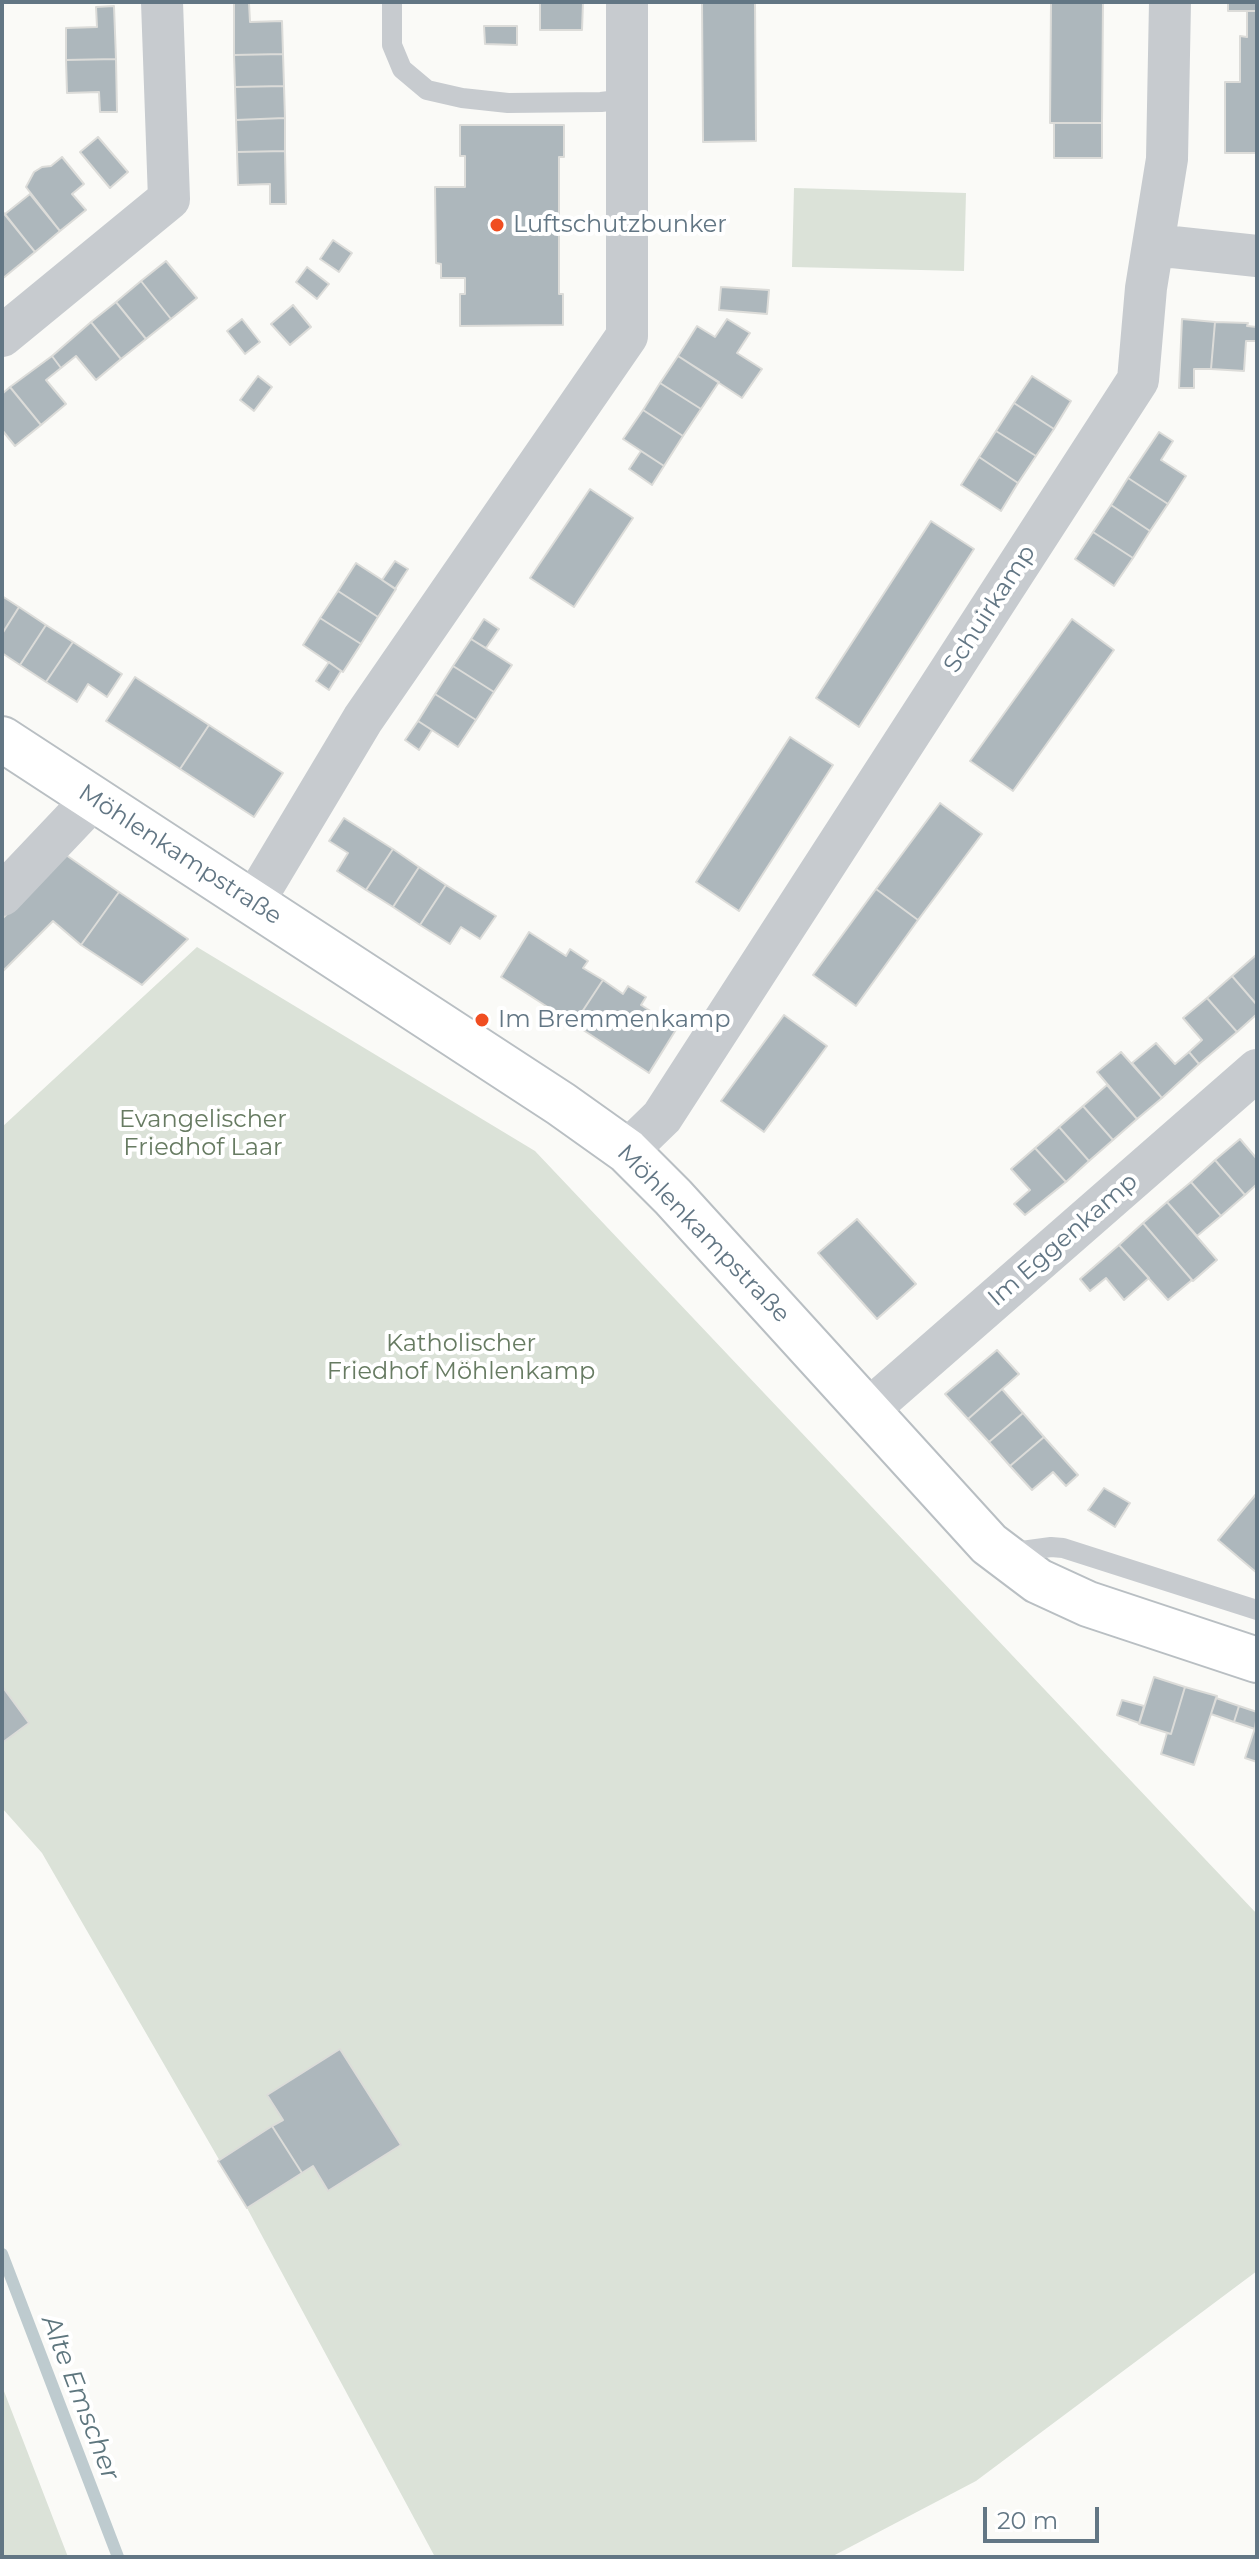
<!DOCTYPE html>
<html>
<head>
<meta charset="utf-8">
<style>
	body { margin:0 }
	#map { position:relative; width:1259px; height:2559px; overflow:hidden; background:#fafaf7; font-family:Montserrat,sans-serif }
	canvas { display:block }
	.frame { position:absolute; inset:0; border:4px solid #627684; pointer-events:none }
	.scale { position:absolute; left:983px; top:2507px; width:116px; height:36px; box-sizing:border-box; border:4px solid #627684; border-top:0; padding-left:10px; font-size:24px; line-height:28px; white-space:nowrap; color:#627684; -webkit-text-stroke:6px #fff; paint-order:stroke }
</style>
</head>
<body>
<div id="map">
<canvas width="1259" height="2559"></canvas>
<div class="frame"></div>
<div class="scale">20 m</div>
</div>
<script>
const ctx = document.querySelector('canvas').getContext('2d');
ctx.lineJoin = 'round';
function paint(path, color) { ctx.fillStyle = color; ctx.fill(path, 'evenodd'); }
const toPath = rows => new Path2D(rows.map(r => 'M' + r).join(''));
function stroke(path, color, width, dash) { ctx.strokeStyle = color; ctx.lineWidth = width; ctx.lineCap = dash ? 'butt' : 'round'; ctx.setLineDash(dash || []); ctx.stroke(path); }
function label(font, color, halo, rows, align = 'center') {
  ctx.font = font + ' Montserrat,sans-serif'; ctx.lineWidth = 8; ctx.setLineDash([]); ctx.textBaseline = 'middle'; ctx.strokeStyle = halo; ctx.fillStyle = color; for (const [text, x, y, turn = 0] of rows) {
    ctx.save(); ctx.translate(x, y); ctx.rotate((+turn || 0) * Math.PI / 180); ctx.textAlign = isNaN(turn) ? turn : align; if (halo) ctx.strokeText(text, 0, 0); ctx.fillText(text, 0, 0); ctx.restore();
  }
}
const green = toPath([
	[794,188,966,193,964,271,792,267],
	[197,947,535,1151,1257,1914,1257,2271,976,2481,831,2557,435,2557,247,2208,42,1853,2,1808,2,1127],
	[2,2386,68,2557,2,2557]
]);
const stream = toPath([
	[2,2254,118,2557]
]);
const building = toPath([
	[540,2,583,2,582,30,540,30,540,2],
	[702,2,755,2,756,141,703,142,702,2],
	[1051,2,1103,2,1102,123,1050,123,1051,2],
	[1228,2,1257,2,1257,11,1228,11,1228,2],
	[234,3,249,3,250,22,282,21,283,54,234,55,234,3],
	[114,6,116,59,66,60,66,28,97,27,96,7,114,6],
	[1247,11,1257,11,1257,153,1225,153,1225,82,1240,82,1240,36,1247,37,1247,11],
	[484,26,517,26,517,45,485,44,484,26],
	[283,54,284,86,235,87,234,55,283,54],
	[116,59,117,112,100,112,99,92,67,93,66,60,116,59],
	[284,86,285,118,236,120,235,87,284,86],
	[285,118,285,151,237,152,236,120,285,118],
	[1054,123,1102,123,1102,158,1054,158,1054,123],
	[460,125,564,125,564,157,559,157,559,294,563,294,563,325,460,326,460,294,465,294,465,278,441,278,441,264,436,263,435,187,465,187,465,156,460,156,460,125],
	[98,137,128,172,110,188,80,152,98,137],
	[285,151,286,204,270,204,270,184,238,185,237,152,285,151],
	[62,157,84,184,72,194,86,210,60,231,26,187,34,172,42,167,51,166,62,157],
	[30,194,60,231,35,252,5,214,30,194],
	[2,211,35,252,2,279,2,211],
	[333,240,352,253,339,272,320,259,333,240],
	[166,261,197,298,171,319,141,281,166,261],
	[307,267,329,284,317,299,296,282,307,267],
	[141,281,171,319,146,339,116,302,141,281],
	[721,287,769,290,767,314,719,310,721,287],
	[116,302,146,339,121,359,91,322,116,302],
	[293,305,311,327,290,345,271,324,293,305],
	[242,319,260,342,245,354,227,331,242,319],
	[727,319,750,333,737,353,762,369,742,398,678,356,697,326,715,337,727,319],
	[1182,319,1215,322,1211,369,1194,369,1194,388,1179,388,1182,319],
	[91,322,121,359,96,380,76,356,61,368,52,356,91,322],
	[1215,322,1248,323,1247,326,1257,327,1257,341,1246,341,1244,371,1211,369,1215,322],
	[52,356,61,368,46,380,66,404,41,425,10,387,52,356],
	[678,356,719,382,701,409,660,383,678,356],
	[258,376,272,387,254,411,240,400,258,376],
	[1032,376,1071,401,1054,429,1014,403,1032,376],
	[660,383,701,409,683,436,643,410,660,383],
	[10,387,41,425,15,446,2,430,2,394,10,387],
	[1014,403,1054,429,1036,456,996,431,1014,403],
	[643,410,683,436,664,466,623,439,643,410],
	[996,431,1036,456,1018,483,979,457,996,431],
	[1159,432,1173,441,1161,460,1186,476,1168,504,1128,478,1159,432],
	[641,451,664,466,652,485,629,469,641,451],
	[979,457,1018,483,1001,511,961,485,979,457],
	[1128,478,1168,504,1150,531,1111,505,1128,478],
	[590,489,633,518,574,607,530,578,590,489],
	[1111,505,1150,531,1133,558,1093,532,1111,505],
	[931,521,974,549,859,727,816,698,931,521],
	[1093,532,1133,558,1114,586,1075,559,1093,532],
	[395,561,408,569,395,589,382,580,395,561],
	[356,563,396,589,378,617,338,591,356,563],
	[338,591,378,617,361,644,320,618,338,591],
	[2,596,19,607,2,634,2,596],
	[19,607,46,625,20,665,2,653,2,634,19,607],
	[320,618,361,644,343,672,303,645,320,618],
	[484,619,499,629,486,648,471,639,484,619],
	[1072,619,1114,650,1013,791,970,761,1072,619],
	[46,625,73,642,46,682,20,665,46,625],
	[471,639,512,665,494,692,453,666,471,639],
	[73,642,122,674,107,697,88,684,77,702,46,682,73,642],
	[329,662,341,671,329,690,316,681,329,662],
	[453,666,494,692,476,720,435,694,453,666],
	[135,677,209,725,180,769,106,721,135,677],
	[435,694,476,720,458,747,418,721,435,694],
	[418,721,432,730,419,750,405,740,418,721],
	[209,725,283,773,254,817,180,769,209,725],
	[790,737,833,765,739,911,696,882,790,737],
	[940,803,982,834,918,920,876,889,940,803],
	[344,818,393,849,366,890,337,871,348,853,329,841,344,818],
	[393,849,419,867,393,907,366,890,393,849],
	[66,855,119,892,81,945,53,921,2,972,2,919,66,855],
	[419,867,446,885,420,925,393,907,419,867],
	[446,885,496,916,480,939,461,927,450,944,420,925,446,885],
	[876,889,918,920,856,1006,813,975,876,889],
	[119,892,188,939,142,985,81,945,119,892],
	[529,932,566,956,570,949,588,961,583,968,603,980,574,1024,501,977,529,932],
	[1256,955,1257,957,1257,1005,1232,976,1256,955],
	[1232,976,1257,1005,1257,1014,1237,1032,1207,998,1232,976],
	[603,980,623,994,628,986,646,997,641,1005,677,1028,649,1073,574,1024,603,980],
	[1207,998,1237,1032,1199,1064,1189,1052,1202,1040,1183,1018,1207,998],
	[784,1015,827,1046,764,1132,721,1101,784,1015],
	[1156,1043,1175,1064,1189,1052,1199,1064,1162,1098,1132,1063,1156,1043],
	[1121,1052,1162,1098,1137,1119,1097,1072,1121,1052],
	[1107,1085,1137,1119,1113,1140,1083,1106,1107,1085],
	[1083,1106,1113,1140,1089,1161,1059,1127,1083,1106],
	[1059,1127,1089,1161,1066,1182,1035,1148,1059,1127],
	[1240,1139,1257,1159,1257,1184,1245,1195,1215,1160,1240,1139],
	[1035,1148,1066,1182,1025,1215,1014,1204,1030,1190,1011,1169,1035,1148],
	[1215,1160,1245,1195,1221,1216,1191,1182,1215,1160],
	[1191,1182,1221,1216,1197,1236,1167,1202,1191,1182],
	[1167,1202,1217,1260,1193,1281,1143,1223,1167,1202],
	[857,1219,916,1284,877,1319,818,1253,857,1219],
	[1143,1223,1192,1280,1168,1300,1119,1245,1143,1223],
	[1119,1245,1149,1278,1124,1300,1106,1278,1090,1291,1080,1279,1119,1245],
	[997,1350,1019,1374,968,1419,945,1394,997,1350],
	[1002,1389,1023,1413,989,1442,968,1419,1002,1389],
	[1023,1413,1044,1437,1010,1466,989,1442,1023,1413],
	[1044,1437,1078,1475,1066,1486,1053,1472,1032,1490,1010,1466,1044,1437],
	[1104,1488,1130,1503,1115,1527,1088,1510,1104,1488],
	[1257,1493,1257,1573,1218,1540,1257,1493],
	[1154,1677,1185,1687,1171,1734,1139,1724,1154,1677],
	[2,1686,29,1723,2,1743,2,1686],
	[1185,1687,1217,1696,1194,1765,1161,1754,1167,1733,1171,1734,1185,1687],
	[1216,1698,1239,1706,1234,1722,1211,1714,1216,1698],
	[1122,1700,1144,1706,1139,1723,1117,1715,1122,1700],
	[1239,1706,1257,1712,1255,1729,1234,1722,1239,1706],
	[1257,1722,1257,1762,1245,1758,1257,1722],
	[340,2049,401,2145,328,2191,313,2166,302,2173,272,2126,283,2120,267,2095,340,2049],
	[272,2126,302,2173,247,2208,218,2161,272,2126]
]);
const lane = toPath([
	[392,2,392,45,402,69,427,90,462,98,508,103,601,102,626,99],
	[1007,1553,1051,1547,1063,1548,1257,1610]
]);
const street = toPath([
	[1154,245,1257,256],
	[2,336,169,199,162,2],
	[2,895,94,798],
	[253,903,363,719,627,336,627,2],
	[627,1151,662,1117,1138,380,1146,288,1167,159,1170,2],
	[868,1410,1257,1070]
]);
const secondary = toPath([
	[2,739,561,1104,627,1151,673,1197,989,1544,1038,1581,1088,1604,1257,1660]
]);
const markers = [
	[497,225,8,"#f04e21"],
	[482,1020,8,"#f04e21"]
];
const poiNames = [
	["Luftschutzbunker",513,225],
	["Im Bremmenkamp",498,1020]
];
const streetNames = [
	["Schuirkamp",990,609,-57],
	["Möhlenkampstraße",180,855,33],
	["Möhlenkampstraße",703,1234,46],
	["Im Eggenkamp",1063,1240,-41]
];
const parkNames = [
	["Evangelischer",203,1120],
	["Friedhof Laar",203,1148],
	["Katholischer",461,1344],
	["Friedhof Möhlenkamp",461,1372]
];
const waterNames = [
	["Alte Emscher",80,2398,69]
];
paint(green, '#dbe2d8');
stroke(stream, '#becbcf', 12);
paint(building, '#adb7bc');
stroke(building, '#dcdcd9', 2);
stroke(secondary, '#b9bfc3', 48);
stroke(lane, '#c7cbcf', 20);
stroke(street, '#c7cbcf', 42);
stroke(secondary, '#fff', 44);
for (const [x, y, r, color] of markers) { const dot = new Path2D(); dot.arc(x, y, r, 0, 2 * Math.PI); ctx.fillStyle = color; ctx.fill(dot); stroke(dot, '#fff', 3); }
label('24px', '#627684', '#fff', poiNames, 'left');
label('24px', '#627684', '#fff', streetNames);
label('24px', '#677b62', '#fff', parkNames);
label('italic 26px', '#5e767e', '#fff', waterNames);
</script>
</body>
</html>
